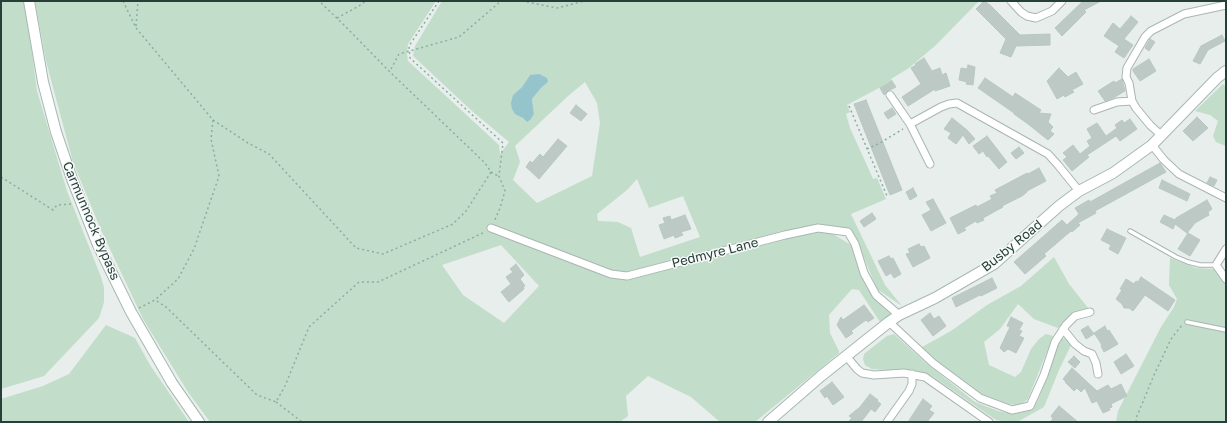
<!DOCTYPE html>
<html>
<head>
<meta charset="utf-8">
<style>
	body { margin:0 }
	#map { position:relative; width:1227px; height:423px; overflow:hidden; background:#e7eeeb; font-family:"Golos Text",sans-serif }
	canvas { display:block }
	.frame { position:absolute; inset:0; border:2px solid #273f39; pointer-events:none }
</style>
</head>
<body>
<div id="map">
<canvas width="1227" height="423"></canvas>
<div class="frame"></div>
</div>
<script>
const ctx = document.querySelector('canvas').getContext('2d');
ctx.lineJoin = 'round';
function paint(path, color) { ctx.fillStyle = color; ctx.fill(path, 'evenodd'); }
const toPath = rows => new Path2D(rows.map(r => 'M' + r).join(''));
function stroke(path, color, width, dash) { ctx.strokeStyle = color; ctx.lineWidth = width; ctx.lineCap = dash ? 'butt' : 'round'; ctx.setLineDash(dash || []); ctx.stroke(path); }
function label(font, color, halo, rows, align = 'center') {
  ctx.font = font + ' "Golos Text",sans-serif'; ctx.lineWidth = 3; ctx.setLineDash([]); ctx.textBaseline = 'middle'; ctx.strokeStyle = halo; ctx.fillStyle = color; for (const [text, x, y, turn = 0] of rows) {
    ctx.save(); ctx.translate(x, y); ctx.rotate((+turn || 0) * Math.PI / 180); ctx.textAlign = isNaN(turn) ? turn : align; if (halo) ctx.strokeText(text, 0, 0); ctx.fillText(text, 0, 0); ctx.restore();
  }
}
const green = toPath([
	[1,1,25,1,37,91,67,191,101,277,104,288,104,302,99,318,44,376,1,389],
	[35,1,436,1,408,44,407,54,408,61,499,145,500,154,509,142,472,111,413,56,415,46,442,1,979,1,936,45,909,68,891,79,892,81,847,105,850,112,846,114,850,128,870,172,873,179,877,178,886,199,851,214,885,285,902,306,877,289,853,232,846,228,816,226,797,230,684,257,678,264,779,240,824,231,833,234,851,245,863,278,882,304,891,314,880,322,859,290,852,289,829,315,830,333,839,351,839,353,755,422,720,422,691,397,648,376,626,396,628,416,620,422,210,422,188,392,143,319,101,230,73,162,46,61],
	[530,75,548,82,541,88,532,99,534,114,527,121,523,118,513,95,522,87],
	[585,82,597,103,600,123,592,176,537,203,513,180,520,162,515,146,568,96],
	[637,179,649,208,683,196,700,237,640,257,631,228,618,222,598,221,597,214,627,190],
	[501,245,539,286,504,323,463,295,442,265],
	[1223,84,1226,87,1226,146,1216,142,1213,136,1218,121,1210,115,1195,111],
	[1054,257,1069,284,1089,309,1068,319,1058,328,1034,319,1018,304,1000,329,984,342,989,365,1015,377,1021,372,1031,349,1039,339,1046,334,1053,336,1028,399,1023,403,1016,405,1009,404,977,392,931,358,922,347,951,331,987,305,1021,286],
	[1170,258,1196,268,1215,269,1226,284,1226,422,1116,422,1118,411,1161,327,1174,307,1177,299,1169,285],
	[106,325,135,338,150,365,189,422,1,422,1,399,43,386,69,374],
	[894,334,926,363,975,402,998,411,1013,414,1027,411,1032,408,1038,400,1047,377,1060,339,1066,338,1071,345,1059,370,1044,407,1019,421,1009,422,996,420,932,376,920,372,907,369,887,370,872,369,865,365,863,359,864,354,887,336]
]);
const water = toPath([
	[539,74,547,78,548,82,541,88,532,99,534,114,530,120,527,122,523,118,515,114,512,109,511,103,513,95,522,87,530,75]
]);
const building = toPath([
	[984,1,990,5,1020,35,1050,34,1050,45,1016,46,1011,57,1000,53,1006,39,976,9,984,1],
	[1083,1,1101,1,1084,10,1086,12,1062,36,1055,28,1083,1],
	[1131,16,1138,22,1124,39,1133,45,1124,58,1115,52,1119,46,1104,36,1113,23,1120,29,1131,16],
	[1222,35,1225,41,1208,50,1200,64,1193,61,1201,46,1222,35],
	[1150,39,1155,42,1149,51,1145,48,1150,39],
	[924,58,932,71,940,68,942,75,946,73,950,86,935,91,935,89,908,106,902,97,921,84,911,68,916,65,915,64,924,58],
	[1149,59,1156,71,1140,81,1133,71,1133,69,1149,59],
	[968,65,975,67,973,85,966,84,967,82,959,80,961,68,967,69,968,65],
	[1059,68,1068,77,1076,72,1083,84,1072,90,1074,92,1065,97,1064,95,1057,99,1047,81,1059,68],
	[985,78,1013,97,1015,93,1041,110,1039,113,1051,114,1048,122,1053,127,1050,131,1054,134,1048,140,1028,124,1014,114,1014,113,978,88,985,78],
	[1122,79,1125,91,1115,97,1105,101,1098,91,1114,81,1115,83,1122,79],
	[892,81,896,87,888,91,884,95,880,88,892,81],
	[866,100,902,190,890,195,854,104,866,100],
	[576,105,587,114,581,121,570,113,576,105],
	[892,108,896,114,888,119,884,113,892,108],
	[1197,117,1208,128,1193,141,1183,131,1197,117],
	[952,118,967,130,975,139,969,144,963,135,956,144,948,138,951,133,944,129,952,118],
	[1130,119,1137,129,1120,141,1116,136,1087,155,1089,157,1072,171,1063,160,1067,157,1063,153,1073,145,1080,154,1090,146,1087,141,1092,138,1087,129,1097,123,1106,136,1117,128,1115,125,1122,120,1124,123,1130,119],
	[987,136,1007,162,999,169,988,156,987,157,983,151,979,154,973,146,987,136],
	[558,139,567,146,539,179,526,167,530,161,532,163,540,154,543,157,558,139],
	[1019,147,1024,153,1016,159,1011,153,1019,147],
	[1160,163,1166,172,1095,211,1096,213,1078,223,1080,225,1072,232,1071,231,1044,254,1046,256,1025,274,1014,262,1062,220,1067,225,1079,214,1075,208,1089,200,1090,202,1160,163],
	[1039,168,1046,181,1027,191,1027,192,1022,196,1002,206,1003,207,983,218,984,220,977,223,976,221,964,228,966,230,958,234,950,218,976,205,977,207,992,199,990,196,997,193,995,190,1027,173,1028,174,1039,168],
	[1210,177,1217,180,1214,186,1207,183,1210,177],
	[1162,180,1190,194,1187,201,1159,188,1162,180],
	[913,188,917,196,910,200,906,192,913,188],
	[933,199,946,223,931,231,922,215,931,210,926,202,933,199],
	[1207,200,1212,209,1208,212,1209,215,1195,223,1187,233,1175,224,1173,229,1160,222,1164,215,1175,220,1176,218,1207,200],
	[872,213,876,219,864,227,860,221,872,213],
	[685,215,691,229,681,232,683,235,675,238,674,235,664,239,659,225,665,223,663,218,670,216,671,220,685,215],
	[1107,229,1126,238,1118,254,1109,249,1111,245,1101,240,1107,229],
	[1188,233,1200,240,1190,256,1178,249,1188,233],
	[919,244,921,247,924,246,930,258,913,267,906,254,910,253,908,249,919,244],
	[889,256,891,259,893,258,901,274,894,278,891,273,886,276,878,261,889,256],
	[516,264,524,275,520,279,525,286,523,287,524,289,509,302,501,292,511,284,506,277,513,272,510,269,516,264],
	[1141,277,1175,300,1168,311,1145,295,1133,311,1129,308,1124,308,1122,304,1116,299,1122,290,1120,289,1126,279,1134,284,1136,281,1138,282,1141,277],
	[992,278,997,288,981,296,980,295,956,307,952,298,992,278],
	[864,305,874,318,868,322,866,320,851,331,853,333,846,338,837,325,841,317,843,320,864,305],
	[930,313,934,319,939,316,946,326,933,336,921,320,930,313],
	[1011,317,1023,323,1019,330,1022,331,1019,336,1024,338,1016,353,1008,349,1004,352,1000,348,1010,327,1007,326,1011,317],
	[1088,326,1094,334,1086,339,1081,330,1088,326],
	[1105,326,1107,331,1109,330,1118,344,1104,352,1101,346,1102,345,1094,333,1105,326],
	[1126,354,1134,366,1121,374,1114,362,1126,354],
	[1074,356,1080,362,1075,368,1068,362,1074,356],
	[1072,368,1097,391,1108,385,1111,389,1121,384,1127,396,1111,404,1112,407,1109,408,1110,410,1103,413,1097,401,1092,403,1085,388,1081,392,1077,388,1074,391,1065,382,1066,382,1063,379,1072,368],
	[832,382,844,397,833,405,827,396,825,398,820,391,832,382],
	[870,394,878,400,877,401,881,404,875,412,871,409,861,422,848,422,852,418,849,416,860,407,870,394],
	[923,399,932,406,929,410,934,413,927,422,908,422,923,399],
	[1059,406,1078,422,1050,422,1053,419,1051,416,1059,406]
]);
const path = toPath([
	[123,1,136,28,213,120,211,139,219,176,194,249,178,279,155,300],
	[439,1,409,46,410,58,503,143,499,176,505,191,500,208,494,222],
	[522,1,557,8,585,1],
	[337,18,359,6,366,1],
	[136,26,138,1],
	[391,69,399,54,459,37,501,1],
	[849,106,887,196],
	[213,120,248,143,269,154,356,248,383,254,453,224,466,211,491,172,485,163,391,73,342,23,319,1],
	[867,149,880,143,903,129],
	[491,172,498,176],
	[1,177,53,210,57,205,72,204],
	[139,308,155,300,166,307,257,395,276,402,285,386,309,327,359,282,378,282,485,232],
	[276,402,302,422],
	[1136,422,1137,416,1154,375,1171,339,1182,325]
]);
const service = toPath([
	[1130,231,1176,257,1188,262,1200,265,1216,265],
	[1187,322,1226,330]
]);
const minor = toPath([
	[1011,1,1021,12,1027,16,1036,18,1052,11,1062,1],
	[890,95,910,124,930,164],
	[1094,110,1117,102,1132,101],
	[910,124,941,107,949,104,957,103,1048,154,1058,165,1079,191],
	[1161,135,1150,125,1136,108,1132,101,1129,83,1126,77,1127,68,1145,37,1151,31,1184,14,1226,5],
	[1152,145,1164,160,1179,174,1226,198],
	[491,228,611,274,627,276,785,235,818,228,848,232,855,244,864,273,876,295,899,315],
	[1226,249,1216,265,1226,279],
	[889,322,933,363,980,398,1012,410,1030,406,1044,375,1055,342,1066,325,1075,316,1090,312],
	[1063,329,1075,344,1084,351,1092,354,1096,363,1098,374],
	[847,357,857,369,862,373,874,375,904,373,925,377,989,422],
	[887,422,909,391,912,384,912,374]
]);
const secondary = toPath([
	[29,1,43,82,56,132,72,179,98,245,131,312,172,383,199,422],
	[768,422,821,376,889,322,899,315,935,298,994,264,1059,206,1079,191,1113,173,1152,145,1217,78,1226,71]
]);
const streetNames = [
	["Carmunnock Bypass",91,221,67],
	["Busby Road",1012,246,-39],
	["Pedmyre Lane",715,253,-14]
];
paint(green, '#c2ddc9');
paint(water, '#95c4cd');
paint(building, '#bcc9c4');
stroke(building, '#b9c7c2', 1);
stroke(service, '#aab6b2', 5.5);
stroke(minor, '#aab6b2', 9);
stroke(secondary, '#a6b9b2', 12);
stroke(path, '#8aaea3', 1.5, [2, 3]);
stroke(service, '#fff', 3.5);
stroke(minor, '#fff', 7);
stroke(secondary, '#fff', 10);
label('13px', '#273f39', '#f7faf9', streetNames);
</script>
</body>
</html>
